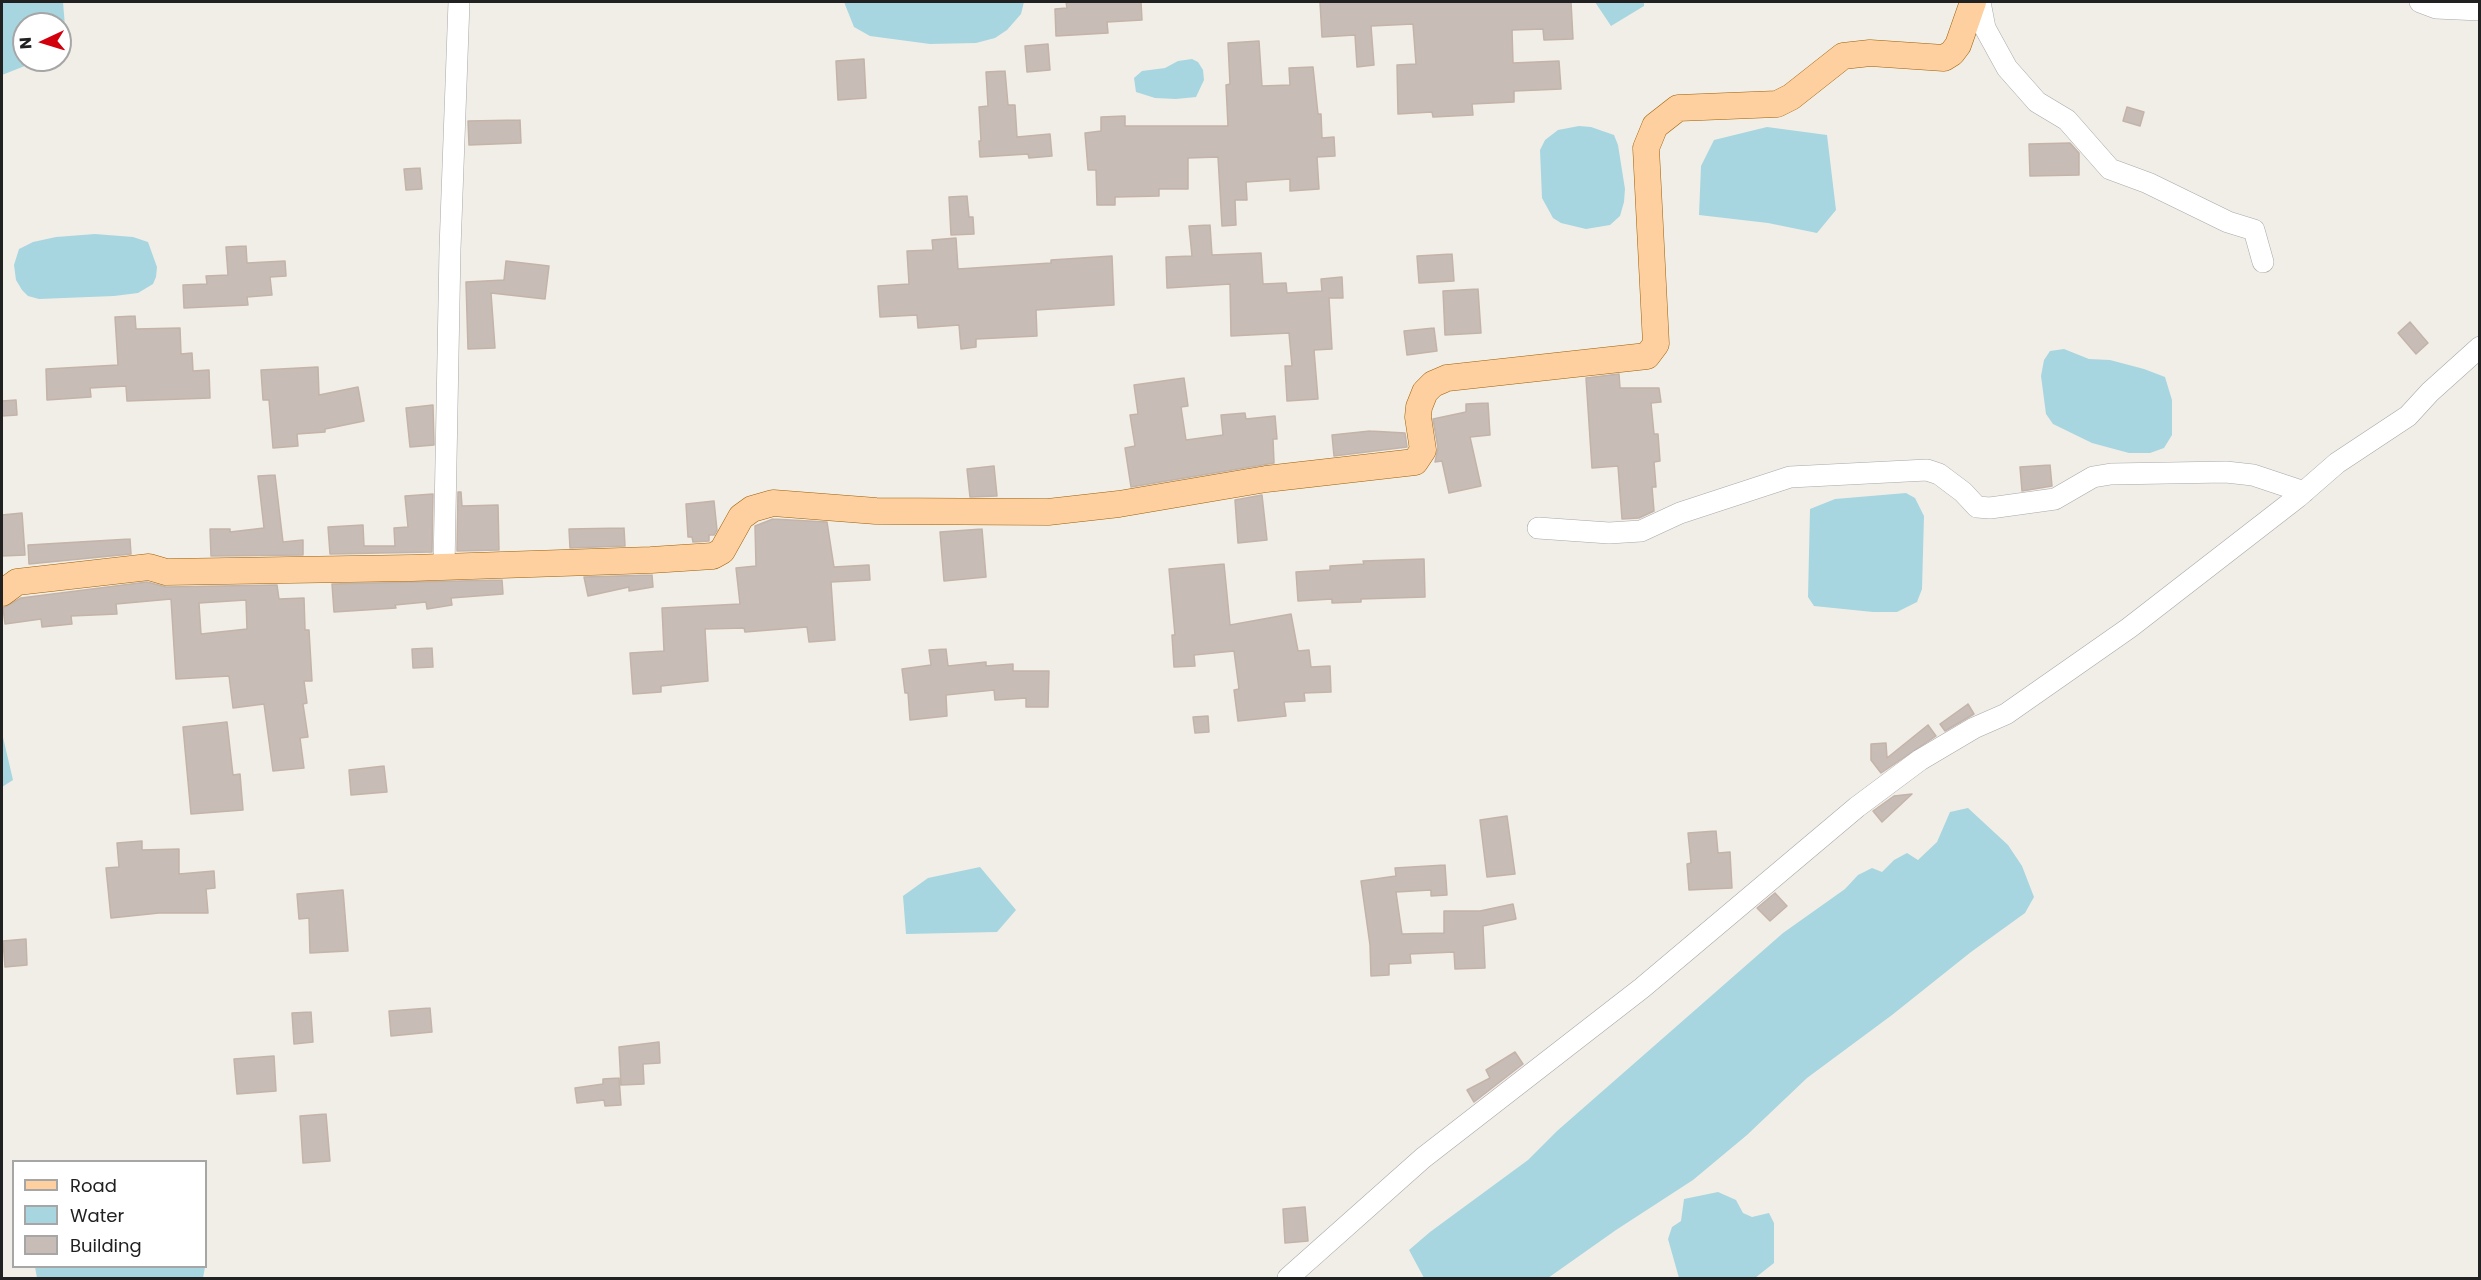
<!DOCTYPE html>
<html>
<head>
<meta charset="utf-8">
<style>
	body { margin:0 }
	#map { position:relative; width:2481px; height:1280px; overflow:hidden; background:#f1eee7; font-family:Poppins,sans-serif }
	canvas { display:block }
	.frame { position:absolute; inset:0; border:3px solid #212121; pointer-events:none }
	.legend { position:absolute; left:12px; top:1160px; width:195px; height:108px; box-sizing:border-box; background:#fff; border:2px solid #a6a6a6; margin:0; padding:8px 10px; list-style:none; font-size:18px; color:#212121 }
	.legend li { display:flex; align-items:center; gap:12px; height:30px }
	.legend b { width:30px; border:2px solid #a6a6a6 }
	.north { position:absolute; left:12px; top:12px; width:60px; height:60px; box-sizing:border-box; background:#fff; border:2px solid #a6a6a6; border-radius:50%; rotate:266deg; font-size:16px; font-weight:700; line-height:24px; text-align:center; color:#212121 }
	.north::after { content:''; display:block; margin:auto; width:21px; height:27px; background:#d2000c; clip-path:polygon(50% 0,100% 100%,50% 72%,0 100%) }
</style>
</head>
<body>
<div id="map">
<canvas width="2481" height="1280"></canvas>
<div class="frame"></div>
<ul class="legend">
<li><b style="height:8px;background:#fed0a0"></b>Road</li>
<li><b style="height:16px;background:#a7d6e0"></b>Water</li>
<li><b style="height:16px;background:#c7bdb6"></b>Building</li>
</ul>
<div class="north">N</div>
</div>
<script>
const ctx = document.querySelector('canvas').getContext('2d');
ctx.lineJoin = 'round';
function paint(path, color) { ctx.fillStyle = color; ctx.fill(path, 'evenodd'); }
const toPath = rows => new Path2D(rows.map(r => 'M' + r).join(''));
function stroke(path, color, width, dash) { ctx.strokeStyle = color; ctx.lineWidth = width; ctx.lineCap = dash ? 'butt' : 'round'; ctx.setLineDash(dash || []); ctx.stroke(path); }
const water = toPath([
	[2,2,63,2,65,26,60,36,60,24,24,24,24,60,40,60,2,75],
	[844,2,1024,2,1021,14,1007,30,995,38,976,43,930,44,870,36,854,27],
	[1595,2,1644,2,1644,6,1611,26],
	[1192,59,1198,62,1203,70,1204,80,1196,97,1176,99,1155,98,1136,92,1134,78,1142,71,1165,68,1178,61],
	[1579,126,1591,127,1614,135,1618,145,1625,189,1624,202,1620,216,1610,225,1586,229,1561,223,1553,218,1542,198,1540,150,1545,140,1558,130],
	[1767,127,1827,135,1836,210,1817,233,1768,223,1699,215,1701,166,1714,140],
	[95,234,133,237,148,242,157,267,156,277,153,284,138,293,114,296,39,299,28,296,22,290,16,280,14,265,19,249,33,242,56,237],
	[2064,349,2089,359,2110,360,2144,369,2165,377,2172,400,2172,435,2164,448,2150,453,2129,453,2092,443,2053,424,2046,414,2041,376,2044,360,2050,351],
	[1906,493,1915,498,1924,516,1922,589,1917,602,1897,612,1873,612,1814,606,1808,597,1810,509,1835,499],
	[2,733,13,780,2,787],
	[1968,808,2008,845,2022,866,2034,897,2025,913,1971,952,1892,1015,1807,1078,1747,1135,1693,1180,1616,1230,1548,1278,1424,1278,1409,1250,1430,1232,1528,1160,1557,1131,1783,933,1845,889,1858,875,1872,868,1882,872,1894,860,1907,853,1918,860,1937,842,1950,812],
	[980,867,1016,910,997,932,906,934,903,896,928,878],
	[1718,1192,1736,1200,1743,1213,1752,1217,1769,1213,1774,1223,1774,1263,1755,1278,1679,1278,1668,1239,1672,1227,1681,1221,1684,1199],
	[35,1267,35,1266,205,1267,203,1278,37,1278]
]);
const building = toPath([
	[1066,2,1141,2,1142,20,1107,22,1108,33,1056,36,1055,9,1067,8,1066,2],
	[1320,2,1571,2,1573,39,1544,40,1543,29,1512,30,1513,63,1559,61,1561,89,1514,91,1514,102,1472,104,1473,115,1433,117,1432,112,1398,114,1397,65,1416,64,1413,24,1371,26,1374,65,1357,67,1355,35,1322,37,1320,2],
	[1259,41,1262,86,1290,85,1289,68,1313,67,1318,114,1321,114,1322,138,1334,137,1335,156,1317,157,1319,189,1290,191,1290,179,1246,182,1247,200,1235,200,1236,225,1222,226,1218,157,1188,158,1188,189,1159,189,1159,196,1115,197,1115,205,1097,205,1096,170,1088,170,1085,133,1101,131,1101,117,1125,116,1125,126,1228,126,1226,85,1230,84,1228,43,1259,41],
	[1048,44,1050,70,1027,72,1025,46,1048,44],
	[864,59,866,98,838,100,836,61,864,59],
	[1005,71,1008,105,1015,105,1017,137,1050,134,1052,156,1029,158,1028,154,980,157,979,141,981,141,979,107,988,106,986,72,1005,71],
	[2127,107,2144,112,2140,126,2123,121,2127,107],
	[520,120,521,143,469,145,468,121,520,120],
	[2070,143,2079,153,2079,175,2030,176,2029,144,2070,143],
	[420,168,422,189,406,190,404,169,420,168],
	[967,196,969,217,973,217,974,234,951,235,949,197,967,196],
	[1210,225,1212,255,1261,253,1263,284,1286,283,1287,293,1322,291,1321,279,1342,277,1343,298,1329,298,1332,349,1314,350,1318,399,1287,401,1285,366,1292,366,1289,333,1231,336,1230,284,1167,288,1166,257,1192,256,1189,226,1210,225],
	[956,238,958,269,1051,263,1051,260,1112,256,1114,305,1036,310,1037,336,976,339,976,347,961,349,959,325,918,328,917,315,880,317,878,286,909,284,907,251,933,250,932,240,956,238],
	[246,246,247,263,285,261,286,276,270,277,272,295,247,297,248,305,184,308,183,285,207,284,206,276,228,275,226,247,246,246],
	[1452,254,1454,281,1419,283,1417,256,1452,254],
	[506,261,549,266,545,299,491,293,495,348,468,349,466,282,504,280,506,261],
	[1478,289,1481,333,1445,335,1443,291,1478,289],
	[135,316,136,329,180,328,181,354,192,353,193,371,209,370,210,398,127,401,126,386,90,388,91,397,47,400,46,369,118,365,115,317,135,316],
	[2410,322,2428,343,2416,354,2398,333,2410,322],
	[1434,328,1437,351,1407,355,1404,331,1434,328],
	[318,367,319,395,358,387,364,421,325,429,325,432,297,434,298,446,273,448,269,400,263,400,261,370,318,367],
	[1619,374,1620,388,1659,388,1661,402,1651,403,1654,434,1658,434,1660,461,1654,462,1656,487,1652,487,1654,511,1639,518,1622,519,1618,466,1592,468,1586,378,1619,374],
	[1184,378,1188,406,1181,407,1186,440,1223,435,1221,415,1245,413,1246,419,1275,416,1277,439,1273,439,1274,463,1131,487,1125,448,1135,446,1130,415,1138,414,1134,385,1184,378],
	[16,400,17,415,2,416,2,401,16,400],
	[1488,403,1490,435,1470,437,1481,486,1449,493,1442,461,1435,462,1438,448,1433,419,1466,412,1466,404,1488,403],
	[433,405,434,445,410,447,406,408,433,405],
	[1370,431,1405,433,1407,447,1334,456,1332,435,1370,431],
	[2050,465,2052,486,2022,491,2020,467,2050,465],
	[994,466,997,496,970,497,967,469,994,466],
	[275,475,283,542,303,540,303,555,211,556,210,529,230,529,230,532,264,528,258,476,275,475],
	[458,492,461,492,462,506,498,505,499,550,457,551,458,492],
	[433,494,432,552,330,554,328,527,363,525,364,546,395,546,394,528,408,527,405,496,433,494],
	[1262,495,1267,540,1238,543,1235,500,1262,495],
	[714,501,717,530,714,535,709,535,709,541,693,542,692,537,688,537,686,504,714,501],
	[22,513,25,555,2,556,2,515,22,513],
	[773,519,827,522,834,567,869,565,870,580,831,582,835,640,809,642,807,627,745,632,744,628,705,629,708,681,661,686,661,692,633,694,630,653,664,651,662,608,740,604,736,568,756,566,755,526,773,519],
	[624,528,625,546,570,548,569,529,624,528],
	[982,529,986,577,944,581,940,532,982,529],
	[130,539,131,554,29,564,28,545,130,539],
	[1424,559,1425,597,1361,599,1361,602,1332,603,1332,599,1298,601,1296,572,1330,570,1330,566,1364,564,1363,561,1424,559],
	[1224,564,1230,625,1291,614,1298,651,1309,650,1311,667,1330,666,1331,692,1304,693,1305,701,1284,702,1286,716,1238,721,1234,690,1239,689,1234,651,1194,655,1195,666,1174,667,1172,635,1175,635,1169,569,1224,564],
	[652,575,653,587,629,591,629,587,588,596,584,577,652,575],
	[502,580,503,594,451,598,452,605,427,609,426,602,395,605,396,608,334,612,332,584,502,580],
	[147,582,166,587,277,585,279,599,304,598,305,630,309,630,312,681,304,681,307,703,303,704,308,737,300,738,304,768,273,771,264,704,233,708,229,676,176,679,171,599,116,604,117,614,71,616,72,624,42,627,41,619,5,624,3,608,21,598,147,582],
	[246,600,247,629,201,634,199,603,246,600],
	[432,648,433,667,413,668,412,649,432,648],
	[946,649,948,666,986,662,986,666,1013,664,1013,671,1049,671,1048,707,1026,707,1026,698,995,700,994,690,946,695,947,716,910,720,908,693,905,693,902,669,931,665,929,650,946,649],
	[1968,704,1974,714,1945,731,1940,724,1968,704],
	[1208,716,1209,732,1195,733,1193,717,1208,716],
	[227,722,233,775,240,774,243,810,191,814,183,727,227,722],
	[1928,725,1936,736,1881,773,1871,760,1871,744,1886,743,1887,758,1928,725],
	[384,766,387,792,351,795,349,770,384,766],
	[1912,794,1882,822,1873,811,1894,796,1912,794],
	[1507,816,1515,874,1487,877,1480,820,1507,816],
	[1716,831,1718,853,1730,852,1732,888,1689,890,1687,864,1691,863,1688,833,1716,831],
	[142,841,142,850,179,849,179,874,214,871,215,888,206,889,208,913,159,913,111,918,106,868,119,867,117,843,142,841],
	[1445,865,1447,895,1431,896,1431,890,1396,892,1402,934,1444,933,1444,911,1480,911,1513,904,1516,919,1483,926,1485,968,1455,969,1454,952,1410,954,1411,963,1389,964,1389,975,1371,976,1370,945,1361,881,1396,876,1395,868,1445,865],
	[343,890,348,951,310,953,309,918,299,919,297,894,343,890],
	[1775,893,1787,906,1770,921,1757,908,1775,893],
	[26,939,27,965,5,967,3,941,26,939],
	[430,1008,432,1032,391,1036,389,1011,430,1008],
	[311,1012,313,1042,294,1044,292,1013,311,1012],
	[659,1042,660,1063,643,1064,644,1084,621,1085,619,1047,659,1042],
	[1515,1052,1523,1064,1474,1102,1467,1090,1490,1078,1486,1070,1515,1052],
	[274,1056,276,1091,237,1094,234,1059,274,1056],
	[619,1078,621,1105,605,1106,604,1100,577,1103,575,1088,603,1084,603,1079,619,1078],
	[326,1114,330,1161,303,1163,300,1116,326,1114],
	[1305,1207,1308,1241,1285,1243,1283,1209,1305,1207]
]);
const minor = toPath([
	[1980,2,1985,28,2007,68,2037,102,2067,120,2110,169,2148,183,2228,222,2254,230,2263,262],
	[2420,2,2436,8,2480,10],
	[1538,528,1609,533,1641,531,1680,513,1790,477,1927,470,1939,474,1963,492,1977,507,1990,508,2055,499,2093,477,2111,474,2226,472,2253,475,2304,492],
	[444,567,450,249,459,2],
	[1288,1278,1423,1158,1642,988,1857,807,1920,760,1974,728,2006,714,2129,628,2298,497,2337,463,2408,416,2430,392,2480,347]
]);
const major = toPath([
	[2,593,17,582,149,567,166,572,412,568,651,560,713,556,722,551,741,517,752,509,773,503,876,511,1048,512,1119,504,1266,479,1415,462,1423,450,1418,417,1419,407,1425,392,1433,384,1447,378,1647,356,1656,344,1646,148,1655,126,1678,108,1777,104,1791,97,1843,56,1870,53,1944,58,1952,53,1958,45,1973,2]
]);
paint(water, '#a7d6e0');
paint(building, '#c7bdb6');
stroke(building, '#c4b3a9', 1.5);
stroke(minor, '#a8a8a8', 22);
stroke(major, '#9e6000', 27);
stroke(minor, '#fff', 21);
stroke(major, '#fed0a0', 26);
</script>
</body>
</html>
